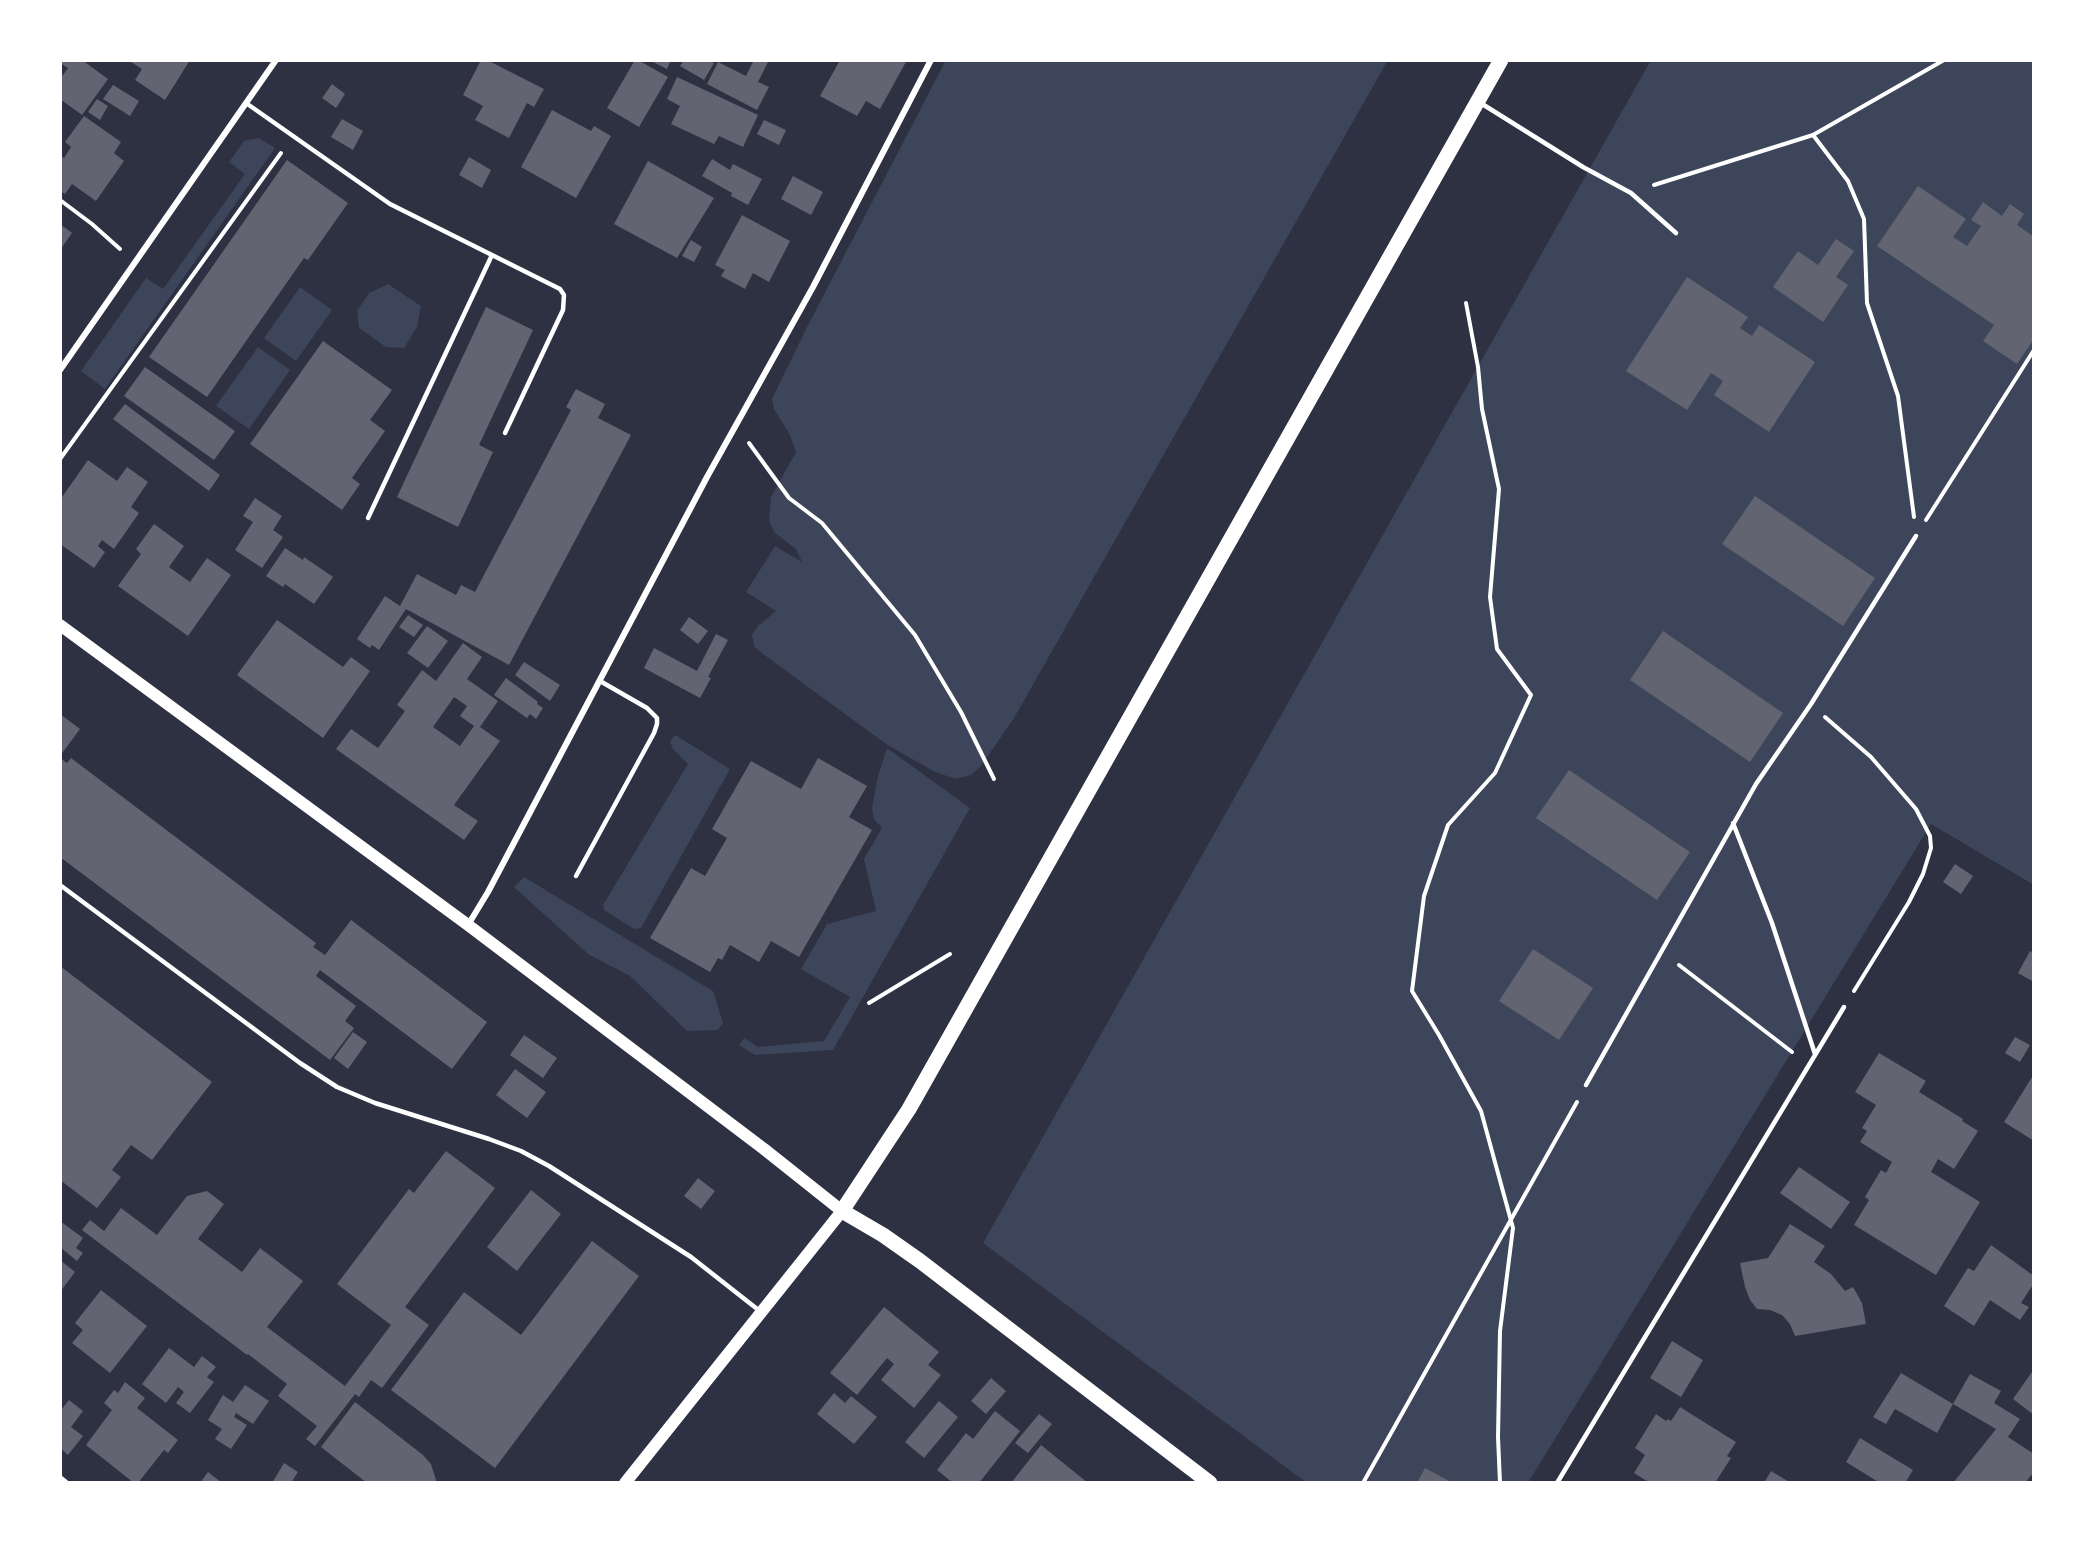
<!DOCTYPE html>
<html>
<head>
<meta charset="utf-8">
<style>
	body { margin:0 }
	#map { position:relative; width:2094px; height:1543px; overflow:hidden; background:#2d3142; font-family:"DejaVu Sans",sans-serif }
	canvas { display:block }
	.frame { position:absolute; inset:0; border:62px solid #fff; pointer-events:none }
</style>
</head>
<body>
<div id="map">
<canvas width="2094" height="1543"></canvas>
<div class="frame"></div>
</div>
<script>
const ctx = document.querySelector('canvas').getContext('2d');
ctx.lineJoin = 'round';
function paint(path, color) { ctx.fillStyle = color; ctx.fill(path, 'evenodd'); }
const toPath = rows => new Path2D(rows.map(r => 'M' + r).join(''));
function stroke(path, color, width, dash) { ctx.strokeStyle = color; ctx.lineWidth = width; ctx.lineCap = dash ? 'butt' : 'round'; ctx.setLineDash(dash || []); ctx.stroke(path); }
const green = toPath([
	[946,60,1388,60,1014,718,981,766,971,775,956,779,935,772,886,744,759,651,754,646,752,635,758,626,776,611,746,592,775,546,802,562,796,549,775,533,769,521,771,497,796,452,790,435,774,409,772,399,807,327],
	[1651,60,2034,60,2034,885,1931,824,1528,1483,1307,1483,983,1243],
	[259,138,275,148,105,389,81,371,146,278,163,289,245,174,229,162,244,141],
	[388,284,421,306,417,327,404,348,386,347,359,328,357,311,369,293],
	[300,287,332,310,296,361,264,338],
	[258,347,290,370,249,429,216,406],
	[674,736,677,736,730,769,641,928,634,929,604,910,603,905,688,764,673,749,670,742],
	[887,748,970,808,833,1050,755,1055,739,1045,744,1038,758,1047,824,1041,850,997,801,969,827,924,876,911,864,859,882,828,874,819,872,808,878,776],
	[524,877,713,991,723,1023,718,1030,687,1031,630,976,588,954,515,888,514,887]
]);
const building = toPath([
	[60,60,82,60,108,79,82,115,60,99,60,79,68,68,60,63],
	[128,60,190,60,165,100,135,80,142,69],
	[481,60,487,60,544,89,534,107,527,103,509,138,475,120,483,106,463,95],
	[635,60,638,60,668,77,639,127,607,108],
	[649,60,671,60,667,69],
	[684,60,708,60,714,63,704,80,680,66],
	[754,60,769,60,758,82,769,87,757,110,707,84,718,62,746,76],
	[840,60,907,60,880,109,866,101,857,116,820,96],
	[677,77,758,115,743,147,719,136,714,144,671,124,680,106,667,99],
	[332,84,345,94,336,108,322,98],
	[113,85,139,101,130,116,103,99],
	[97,99,108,106,100,120,88,112],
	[552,110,591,131,594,126,611,136,576,198,521,167],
	[84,116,121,142,114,153,124,161,96,201,72,184,65,194,60,191,60,155,64,158,71,147,65,142],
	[342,119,363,131,353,150,331,137],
	[764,120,786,130,779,145,757,134],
	[469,157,491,170,482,188,459,175],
	[712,159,730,170,733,164,762,179,748,205,731,196,732,193,702,176],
	[287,160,348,203,308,260,304,258,207,397,149,357],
	[648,161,714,198,677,258,614,224],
	[793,176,823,192,811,215,781,199],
	[1918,186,1966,219,1953,237,1967,246,1981,226,1971,220,1983,202,2002,216,2010,204,2024,214,2017,225,2034,237,2034,339,2017,364,1983,341,1994,325,1877,246],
	[742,215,790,241,769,282,753,273,745,289,721,276,725,270,715,265],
	[60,224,72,233,60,250],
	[1836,239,1854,251,1836,277,1848,285,1823,322,1773,287,1798,251,1818,265],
	[691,240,702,247,694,262,682,256],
	[1687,277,1748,317,1740,328,1752,336,1759,325,1815,362,1769,432,1714,395,1723,381,1711,373,1687,410,1626,371],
	[486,307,533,330,479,445,493,452,458,527,397,497],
	[323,341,392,390,370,420,385,431,352,478,360,484,342,510,250,444],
	[145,367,235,431,214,460,124,396],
	[576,389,605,404,598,418,631,435,509,665,406,609,379,650,372,645,370,648,357,639,385,596,400,606,417,574,456,595,461,585,475,592,571,410,566,407],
	[125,404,220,475,209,491,113,419],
	[88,460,117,481,127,467,148,482,131,507,139,513,114,549,102,540,98,546,105,552,94,568,60,544,60,500],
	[1755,496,1875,578,1843,626,1722,544],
	[255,498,282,516,273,530,283,537,262,568,235,550,253,522,243,516],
	[154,524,184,546,169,567,190,582,207,558,231,575,188,636,118,586,141,554,136,549],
	[285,548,303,560,304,557,333,577,314,604,285,584,283,587,266,576],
	[408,615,423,625,414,637,399,627],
	[689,617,708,631,698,644,680,630],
	[277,620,343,667,351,657,370,671,323,738,237,675],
	[427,626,448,641,428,668,407,653],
	[1663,631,1783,713,1750,762,1630,680],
	[716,634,728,640,708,677,711,678,700,698,644,668,654,648,697,671],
	[463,643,482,657,467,679,498,701,480,727,500,741,454,805,478,821,464,840,336,749,351,729,378,748,405,711,397,705,422,670,436,681],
	[454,697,467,706,460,716,474,726,460,746,433,727],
	[524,662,560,685,550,701,515,675],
	[506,678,538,702,537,704,543,708,536,719,530,714,527,718,494,695],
	[60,714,80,729,60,756],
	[60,758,67,763,71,758,316,943,313,947,325,955,351,920,487,1022,452,1069,320,970,316,976,356,1006,345,1021,354,1028,330,1060,60,857],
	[818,758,867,786,849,817,872,830,799,957,771,941,759,962,730,945,722,960,718,958,710,972,650,938,691,868,705,876,727,838,712,829,751,761,801,789],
	[1569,770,1690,852,1657,900,1536,818],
	[1955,864,1973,876,1961,894,1943,882],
	[1533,949,1593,988,1559,1040,1499,1001],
	[2030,951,2034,953,2034,982,2018,973],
	[60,966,212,1082,152,1160,131,1145,112,1170,121,1177,97,1208,60,1180],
	[353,1032,367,1042,348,1069,334,1058],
	[524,1035,557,1058,543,1078,510,1055],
	[2015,1037,2030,1045,2020,1062,2005,1053],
	[1879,1053,1926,1081,1919,1092,1963,1119,1962,1121,1978,1131,1954,1169,1938,1159,1931,1172,1980,1202,1936,1275,1854,1225,1869,1200,1865,1197,1881,1170,1886,1173,1892,1162,1860,1142,1867,1131,1862,1128,1876,1105,1855,1092],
	[515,1069,546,1092,527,1118,496,1095],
	[2034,1074,2034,1141,2004,1122],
	[446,1151,495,1188,405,1307,429,1325,382,1388,371,1380,359,1397,355,1394,315,1446,306,1439,317,1426,278,1396,287,1384,248,1354,247,1355,82,1230,90,1220,104,1231,121,1208,157,1235,187,1196,207,1191,224,1204,198,1239,242,1272,260,1248,303,1281,267,1327,345,1386,391,1325,337,1284,409,1189,414,1193],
	[1799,1167,1850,1202,1831,1229,1780,1193],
	[698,1178,715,1191,701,1209,684,1196],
	[531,1190,561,1214,517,1271,487,1247],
	[60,1221,83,1238,76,1248,83,1253,77,1261,60,1247],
	[1790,1224,1825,1246,1814,1262,1831,1274,1845,1291,1853,1287,1862,1303,1866,1324,1795,1336,1790,1324,1782,1315,1770,1310,1757,1309,1750,1300,1745,1287,1740,1263,1768,1258],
	[592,1241,639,1276,495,1468,391,1390,464,1292,521,1335],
	[1991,1245,2034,1276,2034,1283,2021,1303,2029,1307,2020,1320,1990,1300,1974,1326,1944,1306,1968,1268,1974,1271],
	[60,1260,75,1272,60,1292],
	[101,1290,147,1326,110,1373,72,1343,83,1330,75,1323],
	[884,1307,939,1352,928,1365,941,1375,914,1408,881,1380,894,1364,887,1358,857,1395,830,1373],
	[1672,1341,1703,1360,1681,1397,1650,1378],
	[169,1348,194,1367,202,1356,216,1367,207,1377,214,1382,190,1413,176,1403,184,1392,178,1387,166,1403,142,1384],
	[2034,1369,2034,1415,2013,1399],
	[1901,1373,1953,1404,1970,1374,2001,1391,1994,1403,2020,1419,2008,1437,2034,1454,2034,1472,2025,1483,1953,1483,1996,1429,1953,1404,1937,1433,1895,1409,1886,1424,1873,1417],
	[991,1378,1006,1391,986,1414,971,1401],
	[125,1382,145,1398,137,1408,178,1440,168,1453,164,1450,138,1483,134,1483,86,1445,112,1410,104,1403,114,1390,118,1393],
	[245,1385,269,1401,253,1424,236,1413,234,1417,247,1425,231,1449,215,1439,222,1429,208,1420,223,1395,233,1402],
	[834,1393,845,1403,851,1396,877,1417,854,1444,817,1414],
	[69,1400,83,1411,71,1427,83,1436,68,1455,60,1448,60,1409,61,1410],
	[939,1401,958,1417,924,1458,905,1442],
	[355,1402,423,1455,431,1464,437,1483,367,1483,321,1447],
	[1680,1407,1736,1442,1727,1456,1731,1458,1715,1483,1650,1483,1634,1473,1645,1455,1635,1448,1656,1414,1666,1421,1668,1419,1671,1421],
	[995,1411,1020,1431,979,1483,953,1483,937,1470,966,1433,973,1439],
	[1039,1414,1052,1424,1028,1453,1015,1443],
	[1860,1438,1913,1470,1905,1483,1880,1483,1846,1462],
	[1041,1445,1088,1483,1011,1483],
	[284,1463,298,1472,291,1483,272,1483],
	[1425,1468,1453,1483,1417,1483],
	[1771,1471,1791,1483,1764,1483],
	[208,1472,222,1483,200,1483]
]);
const path = toPath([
	[1813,135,1848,181,1864,219,1867,303,1898,396,1914,517],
	[1654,185,1813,135,1944,60],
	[60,200,92,224,120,249],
	[1466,303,1478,367,1482,409,1499,489,1490,597,1497,649,1531,695,1495,773,1448,825,1424,896,1412,991,1439,1035,1481,1111,1513,1228,1500,1331,1498,1437,1500,1483],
	[749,443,789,498,822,523,915,635,961,712,994,779],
	[60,459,281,153],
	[1926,520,2034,350],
	[1825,717,1871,757,1916,809,1930,836,1931,848,1923,874,1909,902,1854,991],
	[1679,965,1792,1052],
	[869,1003,950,954],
	[1363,1483,1577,1102]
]);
const service = toPath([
	[1479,102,1583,167,1631,193,1676,233],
	[246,103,390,204,560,289,564,295,563,310,505,433],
	[368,518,492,255],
	[1733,823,1772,923,1815,1054],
	[576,876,654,733,657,724,657,718,647,708,600,681],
	[60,885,300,1063,337,1087,375,1103,489,1139,521,1151,549,1166,691,1257,761,1312],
	[1586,1085,1756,784,1811,704,1916,536],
	[1557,1483,1844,1007]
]);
const minor = toPath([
	[60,370,276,60],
	[468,925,488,892,707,477,813,287,931,60],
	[60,1478,66,1483]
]);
const secondary = toPath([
	[60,625,468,925,764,1149,842,1211,625,1483]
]);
const primary = toPath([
	[1210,1483,920,1261,883,1235,842,1211,909,1109,1501,60]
]);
paint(green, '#3c4559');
paint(building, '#626471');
stroke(path, '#fff', 4);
stroke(service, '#fff', 4.5);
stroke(minor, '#fff', 6);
stroke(secondary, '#fff', 12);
stroke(primary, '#fff', 15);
</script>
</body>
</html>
